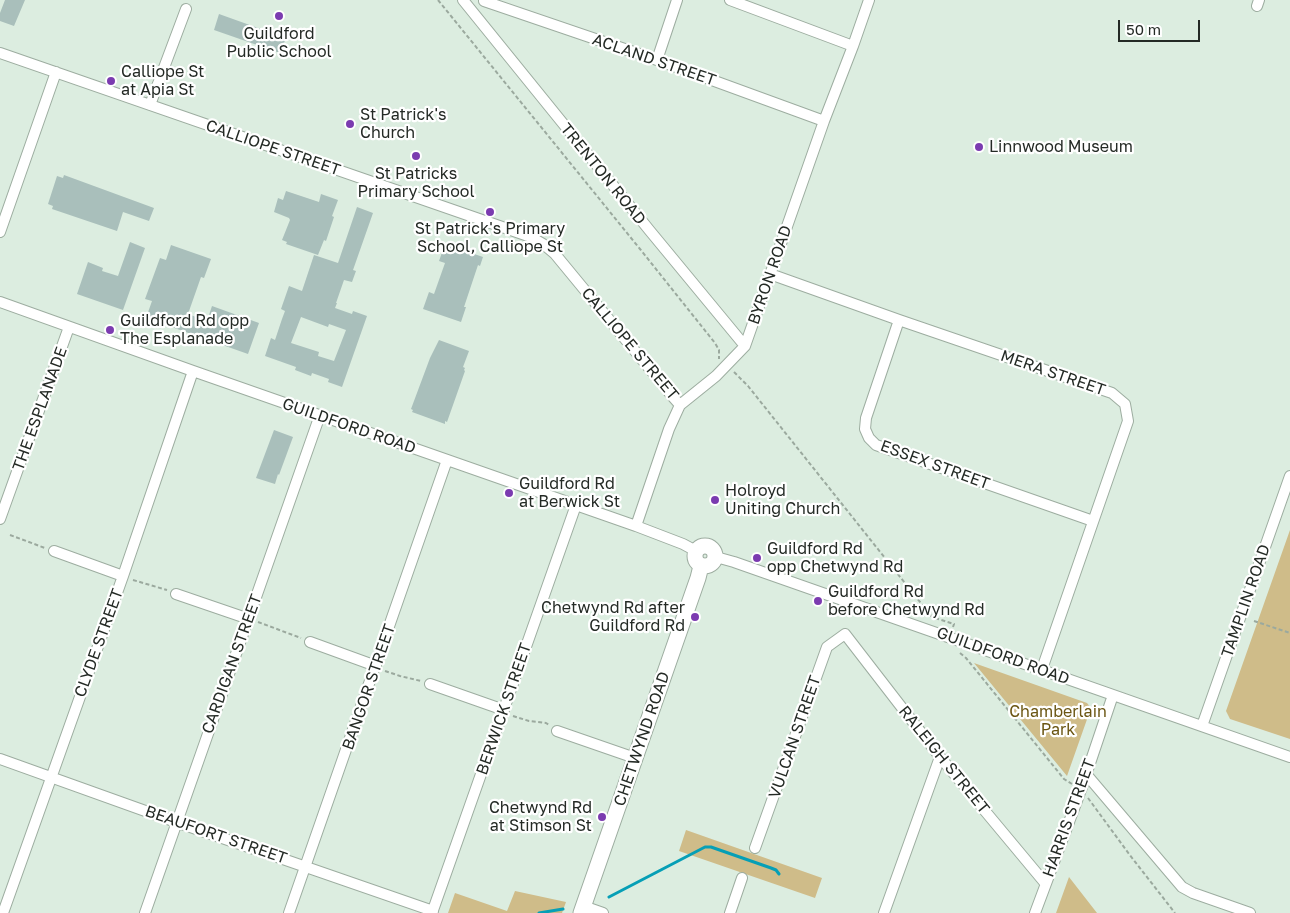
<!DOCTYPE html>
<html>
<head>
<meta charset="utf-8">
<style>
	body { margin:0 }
	#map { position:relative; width:1290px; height:913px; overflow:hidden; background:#dcede0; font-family:"Golos Text",sans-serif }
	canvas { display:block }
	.scale { position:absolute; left:1118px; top:20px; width:82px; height:22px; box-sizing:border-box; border:2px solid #242a25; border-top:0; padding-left:6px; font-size:15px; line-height:18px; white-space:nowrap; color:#242a25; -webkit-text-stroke:4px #fff; paint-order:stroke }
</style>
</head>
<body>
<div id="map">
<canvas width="1290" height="913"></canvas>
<div class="scale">50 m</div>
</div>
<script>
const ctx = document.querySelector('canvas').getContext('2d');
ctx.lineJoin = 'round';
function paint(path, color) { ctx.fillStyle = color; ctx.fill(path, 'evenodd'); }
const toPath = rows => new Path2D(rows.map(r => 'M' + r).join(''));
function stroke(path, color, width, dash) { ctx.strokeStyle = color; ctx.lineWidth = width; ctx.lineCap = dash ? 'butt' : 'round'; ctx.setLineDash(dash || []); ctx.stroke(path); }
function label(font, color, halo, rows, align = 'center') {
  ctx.font = font + ' "Golos Text",sans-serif'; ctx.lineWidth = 4.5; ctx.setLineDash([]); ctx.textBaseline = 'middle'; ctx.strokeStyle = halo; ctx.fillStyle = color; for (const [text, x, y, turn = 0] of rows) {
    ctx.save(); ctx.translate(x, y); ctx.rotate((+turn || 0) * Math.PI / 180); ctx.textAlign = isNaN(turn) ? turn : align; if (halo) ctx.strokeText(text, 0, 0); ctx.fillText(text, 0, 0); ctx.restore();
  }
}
const green = toPath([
	[1290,530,1290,739,1230,719,1226,711],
	[974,663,1087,703,1091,708,1067,776],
	[686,830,822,878,815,898,679,851],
	[1069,877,1097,913,1056,913],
	[515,891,566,902,562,913,448,913,455,893,507,911]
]);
const stream = toPath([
	[609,897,705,847,711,847,771,868,776,870,779,874],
	[539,913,563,909]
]);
const building = toPath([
	[5,0,25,0,14,26,0,21,0,13],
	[219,14,286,38,280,53,214,30],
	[64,175,154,208,149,221,123,212,117,231,52,209,53,206,48,204,57,176,63,178],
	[286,191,319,202,321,194,338,200,332,216,334,217,326,241,324,240,318,255,286,244,287,242,282,240,290,220,289,218,274,212,278,198,283,200],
	[357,207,373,213,353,270,356,271,352,282,344,280,336,303,337,303,335,308,352,314,353,311,367,316,342,387,328,382,329,379,312,373,311,376,295,370,296,367,265,356,271,338,275,340,282,319,285,311,281,309,289,286,302,291,314,255,338,263],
	[301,317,328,327,329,324,346,330,334,361,318,356,319,352,291,343],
	[130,242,145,248,123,310,77,294,88,262,103,268,102,271,118,276],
	[445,244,483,257,480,266,478,265,464,307,466,307,461,322,423,309,429,292,434,294,445,263,439,261],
	[171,245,211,259,204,278,201,277,188,314,207,321,212,306,259,323,248,354,146,318,152,301,145,299,160,258,166,260],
	[439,340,469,351,463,367,465,368,464,370,465,371,447,422,445,421,445,424,412,412,413,410,411,409,430,358],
	[274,430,293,437,279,475,278,474,275,484,256,478]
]);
const path = toPath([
	[438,0,640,249,715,343,719,350,719,359],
	[734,372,748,386,932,617,954,624,953,627],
	[10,535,45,548],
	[133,580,167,590],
	[1254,621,1290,633],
	[258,622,301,638],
	[960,653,966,658,1064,779,1072,784],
	[385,671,400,676,421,681],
	[513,716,529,721,546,723,549,725],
	[1088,798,1129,854,1175,913]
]);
const street = toPath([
	[463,0,650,231,745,346],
	[730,0,853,46],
	[484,1,657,60,824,121],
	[1257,6,1259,0],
	[0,53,531,237,543,244,555,254,672,396,680,405],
	[657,60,677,0],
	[150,105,186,9],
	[0,232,56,72],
	[770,274,899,320,1112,393,1125,404,1128,421,1042,669],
	[0,302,193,371,636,526,683,544,696,551],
	[899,320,866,418,865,429,869,438,876,445,1093,521],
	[0,519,69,327],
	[636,526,669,429,680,405,716,376,745,346,824,121,853,46,869,0],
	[54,551,123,576],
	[716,557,734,562,1290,757],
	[176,594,249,619],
	[310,642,376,666],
	[430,684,504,710],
	[1202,726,1290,476],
	[557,731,635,758],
	[0,759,176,822,433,911],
	[1086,774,1182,887,1193,893,1250,913],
	[755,848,827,647,845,634,940,757,1045,883],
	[583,906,603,913],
	[3,913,123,576,193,371],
	[145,913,320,415],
	[289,913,447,460],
	[432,913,576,505],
	[730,913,742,878],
	[884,913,940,757],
	[1035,913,1081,790,1113,695]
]);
const secondary = toPath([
	'695 556a10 10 0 1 1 20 0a10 10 0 1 1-20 0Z',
	[581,913,698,578,701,566]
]);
const markers = [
	[279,16,5,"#7b3bb0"],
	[111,81,5,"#7b3bb0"],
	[350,124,5,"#7b3bb0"],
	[979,147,5,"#7b3bb0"],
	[416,156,5,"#7b3bb0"],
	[490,212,5,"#7b3bb0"],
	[110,330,5,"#7b3bb0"],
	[509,493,5,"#7b3bb0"],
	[715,500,5,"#7b3bb0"],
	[757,558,5,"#7b3bb0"],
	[818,601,5,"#7b3bb0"],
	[695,617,5,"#7b3bb0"],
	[602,817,5,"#7b3bb0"]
];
const poiNames = [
	["Guildford",279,34,"center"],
	["Public School",279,52,"center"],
	["Calliope St",121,72],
	["at Apia St",121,90],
	["St Patrick's",360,115],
	["Church",360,133],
	["Linnwood Museum",989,147],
	["St Patricks",416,174,"center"],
	["Primary School",416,192,"center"],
	["St Patrick's Primary",490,229,"center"],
	["School, Calliope St",490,247,"center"],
	["Guildford Rd opp",120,321],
	["The Esplanade",120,339],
	["Guildford Rd",519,484],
	["at Berwick St",519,502],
	["Holroyd",725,491],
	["Uniting Church",725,509],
	["Guildford Rd",767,549],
	["opp Chetwynd Rd",767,567],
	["Guildford Rd",828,592],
	["before Chetwynd Rd",828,610],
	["Chetwynd Rd after",685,608,"right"],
	["Guildford Rd",685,626,"right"],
	["Chetwynd Rd",592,808,"right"],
	["at Stimson St",592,826,"right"]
];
const streetNames = [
	["ACLAND STREET",654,60,19],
	["CALLIOPE STREET",273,148,19],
	["TRENTON ROAD",603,174,51],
	["BYRON ROAD",770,275,-71],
	["CALLIOPE STREET",630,344,50],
	["MERA STREET",1053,373,19],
	["THE ESPLANADE",40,409,-70],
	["GUILDFORD ROAD",349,426,19],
	["ESSEX STREET",935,465,20],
	["TAMPLIN ROAD",1246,601,-71],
	["CLYDE STREET",99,643,-70],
	["GUILDFORD ROAD",1003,656,20],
	["CARDIGAN STREET",232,664,-70],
	["BANGOR STREET",369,687,-71],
	["BERWICK STREET",504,709,-71],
	["VULCAN STREET",795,737,-71],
	["CHETWYND ROAD",642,739,-71],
	["RALEIGH STREET",944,760,51],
	["HARRIS STREET",1069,818,-70],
	["BEAUFORT STREET",216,835,19]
];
const parkNames = [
	["Chamberlain",1058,712],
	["Park",1058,730]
];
paint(green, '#cfbc89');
stroke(stream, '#069fb6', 3);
paint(building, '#a9bfbb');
stroke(street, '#9dada0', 12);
stroke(secondary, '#9dada0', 17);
stroke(path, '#9ba99e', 2, [4, 2.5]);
stroke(street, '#fff', 10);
stroke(secondary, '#fff', 15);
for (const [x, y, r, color] of markers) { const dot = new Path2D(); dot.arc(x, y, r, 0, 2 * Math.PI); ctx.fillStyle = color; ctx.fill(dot); stroke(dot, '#fff', 2); }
label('16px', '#242a25', '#fff', poiNames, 'left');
label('16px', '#242a25', '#fff', streetNames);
label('16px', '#6a5512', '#fff', parkNames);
</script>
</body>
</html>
